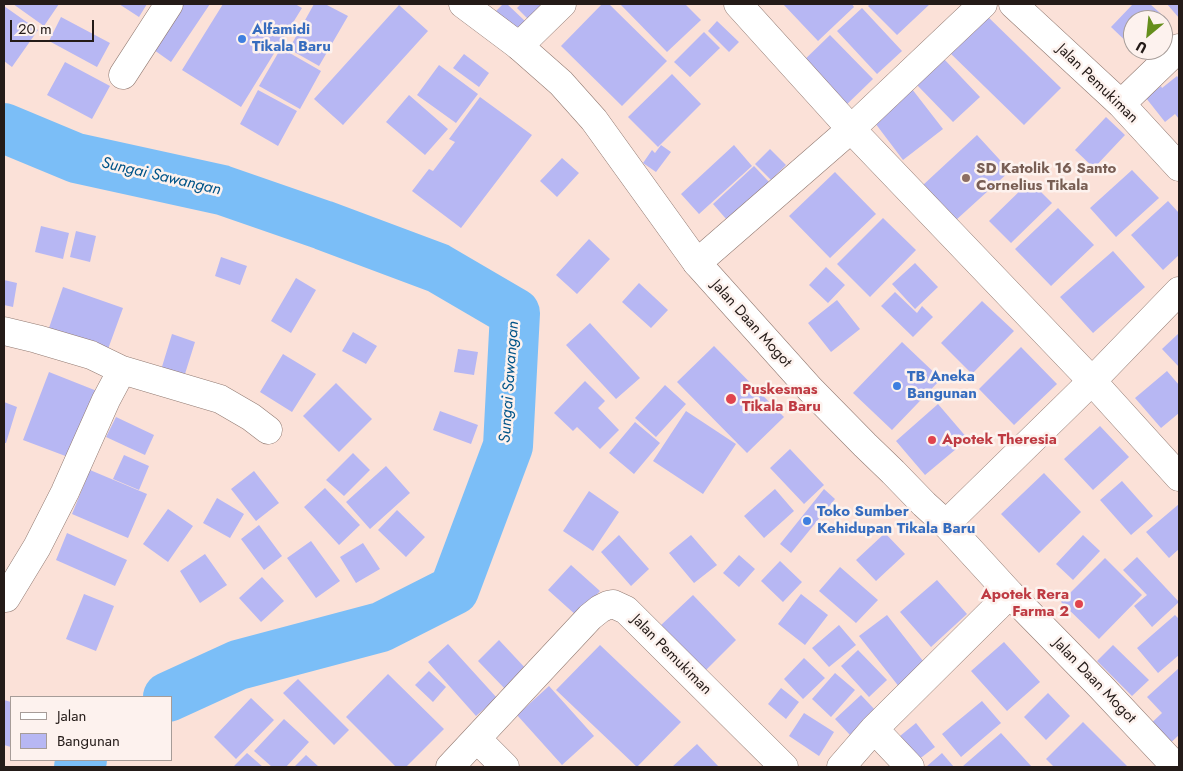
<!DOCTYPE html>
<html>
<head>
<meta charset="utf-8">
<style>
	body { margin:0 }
	#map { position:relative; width:1183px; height:771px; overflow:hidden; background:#fbe1d8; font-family:Jost,sans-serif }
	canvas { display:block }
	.frame { position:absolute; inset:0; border:5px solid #241b18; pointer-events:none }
	.legend { position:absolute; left:10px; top:696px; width:162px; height:65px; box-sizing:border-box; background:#fdf2ee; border:1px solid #a69c98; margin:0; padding:6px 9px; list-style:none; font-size:15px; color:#241b18 }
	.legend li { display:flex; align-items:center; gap:10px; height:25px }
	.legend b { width:25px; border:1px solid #a69c98 }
	.north { position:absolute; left:1123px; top:10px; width:50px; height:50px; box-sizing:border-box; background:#fdf2ee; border:1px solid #a69c98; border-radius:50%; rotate:208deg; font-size:14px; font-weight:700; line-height:20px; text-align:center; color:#241b18 }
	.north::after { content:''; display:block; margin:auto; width:18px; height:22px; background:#658e1c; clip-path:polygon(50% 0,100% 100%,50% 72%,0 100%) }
	.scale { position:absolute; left:10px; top:20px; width:84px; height:22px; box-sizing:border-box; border:2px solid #241b18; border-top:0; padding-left:6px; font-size:15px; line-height:18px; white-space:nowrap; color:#241b18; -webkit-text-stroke:4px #fdf2ee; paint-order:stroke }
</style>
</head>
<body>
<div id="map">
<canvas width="1183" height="771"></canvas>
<div class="frame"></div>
<ul class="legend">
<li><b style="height:6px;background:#fff"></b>Jalan</li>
<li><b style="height:14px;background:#b7b7f3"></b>Bangunan</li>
</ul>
<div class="north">U</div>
<div class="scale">20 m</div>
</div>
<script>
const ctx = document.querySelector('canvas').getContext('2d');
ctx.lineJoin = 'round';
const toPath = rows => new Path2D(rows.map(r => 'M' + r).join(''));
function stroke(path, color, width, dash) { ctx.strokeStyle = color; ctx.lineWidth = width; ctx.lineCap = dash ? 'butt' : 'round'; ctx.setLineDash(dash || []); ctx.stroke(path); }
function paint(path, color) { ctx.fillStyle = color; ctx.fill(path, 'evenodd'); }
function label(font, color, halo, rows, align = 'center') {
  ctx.font = font + ' Jost,sans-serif'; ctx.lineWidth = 5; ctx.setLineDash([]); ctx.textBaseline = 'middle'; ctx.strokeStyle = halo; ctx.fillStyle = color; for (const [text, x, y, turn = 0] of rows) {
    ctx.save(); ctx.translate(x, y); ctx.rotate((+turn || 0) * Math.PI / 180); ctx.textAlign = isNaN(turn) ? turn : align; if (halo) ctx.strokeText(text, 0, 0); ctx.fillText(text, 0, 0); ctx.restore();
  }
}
const river = toPath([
	[4,128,76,158,222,190,323,225,438,268,515,313,508,446,454,590,381,627,238,665,168,697],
	[79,767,82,760]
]);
const building = toPath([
	[13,4,59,4,44,26],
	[119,4,147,4,139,17],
	[174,4,210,4,171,62,147,45],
	[223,4,295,4,302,8,241,107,182,70],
	[314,4,325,4,348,16,319,66,289,49],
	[503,4,507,4,525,21,513,32,494,13],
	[521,4,546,4,529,20,517,8],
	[602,4,609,4,667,61,622,106,561,46],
	[620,4,685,4,701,20,667,52],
	[783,4,852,4,854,7,818,41],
	[870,4,930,4,897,35,868,6],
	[1133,4,1150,4,1169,21,1163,27,1163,20,1133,20,1133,48,1111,27],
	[1167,4,1179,4,1179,18],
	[399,5,428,31,343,125,314,99],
	[4,6,38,30,12,67,4,61],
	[862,8,902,51,877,74,837,31],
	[984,13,1061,88,1024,125,947,50],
	[61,17,110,43,97,67,49,41],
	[717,21,739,42,729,52,708,31],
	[704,32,720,48,690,77,674,62],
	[830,35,873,79,840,111,797,67],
	[281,48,321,71,300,109,259,86],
	[464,54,489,73,479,87,453,68],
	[944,59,980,97,953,122,917,85],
	[65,62,110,86,92,119,47,95],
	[439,65,478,94,456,123,417,95],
	[672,74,701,104,658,147,628,117],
	[1177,76,1179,79,1179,119,1175,114,1165,122,1146,98,1161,86,1162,88],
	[912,89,943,129,903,160,872,119],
	[258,90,297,111,278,146,240,124],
	[409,95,448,129,425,155,386,122],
	[480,97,532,135,461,228,412,191,429,169,433,171,455,142,449,139],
	[1106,117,1125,135,1094,168,1075,150],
	[977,135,1010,171,956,220,923,185],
	[661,145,671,152,656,172,643,163,652,150,655,153],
	[734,145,752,166,699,214,681,194],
	[770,149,786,165,771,180,755,164],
	[562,158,579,173,557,197,540,181],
	[754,166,769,182,727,220,713,204],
	[1132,170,1159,198,1116,237,1090,208],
	[835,172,876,214,830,258,789,216],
	[1030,181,1052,203,1011,243,989,221],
	[1168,201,1179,213,1179,255,1163,270,1131,235],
	[1058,208,1094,245,1051,286,1015,249],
	[883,218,916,250,870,297,837,264],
	[41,226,69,233,63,259,35,252],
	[76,231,96,236,90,262,70,257],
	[589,239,610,259,577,294,556,275],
	[1113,251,1145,287,1093,333,1060,297],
	[221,257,247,266,240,285,215,276],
	[915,263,938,287,915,309,892,284],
	[826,267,845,285,828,303,809,285],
	[296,278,316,290,291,333,271,321],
	[4,280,17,283,13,307,4,305],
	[639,283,668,310,651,328,622,302],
	[63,287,123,308,108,349,49,328],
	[895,292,917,313,922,306,933,317,913,337,881,306],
	[837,300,860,329,831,352,808,323],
	[982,301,1014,331,972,374,941,343],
	[590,323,640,378,616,399,566,345],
	[353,332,377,346,366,364,342,351],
	[1179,333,1179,367,1162,349],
	[172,334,195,342,184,377,161,370],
	[902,342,941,379,892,430,853,393],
	[714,346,784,417,747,453,677,382],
	[1021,347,1057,384,1014,425,979,389],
	[458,349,478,352,474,375,454,372],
	[283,354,316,374,292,412,260,392],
	[1167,371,1179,385,1179,413,1161,428,1135,398],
	[49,372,102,393,76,460,23,440],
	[585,381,605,401,598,408,619,430,600,449,577,427,573,431,554,413],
	[336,383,372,419,339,452,303,416],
	[665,385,686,404,656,437,635,418],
	[4,402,17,407,6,443,4,443],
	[938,404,968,439,925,475,896,441],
	[440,411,478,425,471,444,433,430],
	[686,411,736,444,703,494,653,461],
	[116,417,154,435,145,455,106,437],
	[635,422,660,443,634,474,609,453],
	[1100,426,1129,457,1093,490,1064,459],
	[790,449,824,485,804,504,770,468],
	[353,453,370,470,344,496,326,480],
	[124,455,149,466,139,490,113,479],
	[386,466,410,493,370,529,346,502],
	[90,470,147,494,128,538,72,514],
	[254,471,279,503,256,521,231,489],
	[1044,473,1081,512,1039,553,1001,514],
	[1122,481,1153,516,1131,535,1100,500],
	[325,488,360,525,339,545,304,507],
	[775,489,794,511,764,538,744,516],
	[824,489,835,499,791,553,780,544],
	[589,491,619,512,593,551,563,531],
	[217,498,244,514,230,538,203,523],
	[1179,504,1179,549,1169,558,1146,532],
	[168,509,193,526,168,562,143,544],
	[397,510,425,537,406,557,378,530],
	[259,525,282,556,264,570,241,539],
	[67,533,127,560,115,586,56,560],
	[885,533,905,554,876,581,856,560],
	[619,535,649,569,631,586,601,552],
	[691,535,717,565,694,583,669,553],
	[1083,535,1100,551,1073,580,1056,564],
	[311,541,340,581,316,598,287,558],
	[363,543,380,569,356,583,340,557],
	[205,554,227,585,200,603,180,571],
	[739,555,755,569,739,587,723,573],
	[1137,557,1179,602,1152,627,1134,606,1147,595,1123,570],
	[1105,558,1142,595,1099,639,1061,602],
	[780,561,802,582,783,602,761,581],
	[571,565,600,591,577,616,548,590],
	[840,567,878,600,856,623,819,591],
	[262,577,284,601,261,622,239,598],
	[937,580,967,614,931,647,900,612],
	[84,594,114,606,96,651,66,639],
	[801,594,828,615,805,645,778,624],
	[693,595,736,640,704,672,660,626],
	[887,615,927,666,900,688,859,636],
	[1175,615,1179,619,1179,655,1158,673,1137,648],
	[839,625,856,645,829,667,812,648],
	[499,640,528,671,507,691,478,661],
	[1004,642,1040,682,1007,711,971,671],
	[448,644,497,698,476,716,428,662],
	[600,645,681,722,637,767,556,690],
	[1113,645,1149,680,1132,696,1097,661],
	[858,650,887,680,869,697,841,666],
	[804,658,825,678,803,699,784,679],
	[1179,668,1179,735,1164,749,1145,729,1162,713,1147,697],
	[429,671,446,687,433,702,415,685],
	[835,673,855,690,831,717,812,699],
	[388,674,444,729,406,767,396,767,346,717],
	[298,679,349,730,334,745,283,693],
	[549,686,594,736,562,765,517,715],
	[781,688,799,702,786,719,768,704],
	[1048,693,1070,716,1046,740,1024,717],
	[861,695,876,711,850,735,835,719],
	[251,698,274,720,236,759,214,737],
	[4,700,11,702,11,747,4,745],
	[982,701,1001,723,961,757,942,734],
	[804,713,834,732,819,756,789,736],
	[284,719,309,742,286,767,272,767,254,751],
	[1083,722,1128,767,1054,767,1046,759],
	[916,723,935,747,918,760,900,736],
	[1001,733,1032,767,964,767,963,766],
	[697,744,719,767,672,767],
	[247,753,263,767,234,766],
	[942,753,954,767,926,767],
	[306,755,319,767,294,767]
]);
const minor = toPath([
	[738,4,851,129,1092,381,1179,477],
	[1013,4,1121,104,1179,167],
	[519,46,562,4],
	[123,75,169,4],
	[1121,104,1179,48],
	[697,263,851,129,983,4],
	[4,331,37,339,91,355,122,370,106,400,65,492,37,547,6,598,4,598],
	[122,370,220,399,251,417,268,430],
	[946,524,1092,381,1179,291],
	[874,729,910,767],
	[477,739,505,767],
	[450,767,590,617,600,609,608,605,613,604,626,610,784,767],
	[841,767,874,729,1010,594]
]);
const secondary = toPath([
	[463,4,519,46,561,83,594,120,697,263,810,389,865,445,893,472,924,504,946,524,1010,594,1100,686,1176,767]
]);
const markers = [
	[242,39,5,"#3f7fe0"],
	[966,178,5,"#8d6e63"],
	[897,386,5,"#3f7fe0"],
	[731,399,6,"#e0444e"],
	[932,440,5,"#e0444e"],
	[807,521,5,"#3f7fe0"],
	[1079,604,5,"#e0444e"]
];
const shopNames = [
	["Alfamidi",252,30],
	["Tikala Baru",252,47],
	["TB Aneka",907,377],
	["Bangunan",907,394],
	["Toko Sumber",817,512],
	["Kehidupan Tikala Baru",817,529]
];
const streetNames = [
	["Jalan Pemukiman",1097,84,44],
	["Jalan Daan Mogot",751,324,48],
	["Jalan Pemukiman",671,655,45],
	["Jalan Daan Mogot",1094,681,46]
];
const educationNames = [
	["SD Katolik 16 Santo",976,169],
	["Cornelius Tikala",976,186]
];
const healthNames = [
	["Puskesmas",742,390],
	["Tikala Baru",742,407],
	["Apotek Theresia",942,440],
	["Apotek Rera",1069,595,"right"],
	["Farma 2",1069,612,"right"]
];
const waterNames = [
	["Sungai Sawangan",161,177,13],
	["Sungai Sawangan",510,382,-86]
];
stroke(river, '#7bbef7', 50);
paint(building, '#b7b7f3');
stroke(minor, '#917a72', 29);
stroke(secondary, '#917a72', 29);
stroke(minor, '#fff', 28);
stroke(secondary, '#fff', 28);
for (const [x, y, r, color] of markers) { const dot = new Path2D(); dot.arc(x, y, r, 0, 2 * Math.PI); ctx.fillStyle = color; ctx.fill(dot); stroke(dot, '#fdf2ee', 2); }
label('bold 15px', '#366cbe', '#fdf2ee', shopNames, 'left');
label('15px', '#241b18', '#fdf2ee', streetNames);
label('bold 15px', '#785e54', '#fdf2ee', educationNames, 'left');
label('bold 15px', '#be3a42', '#fdf2ee', healthNames, 'left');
label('italic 16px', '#005488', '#fdf2ee', waterNames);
</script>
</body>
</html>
